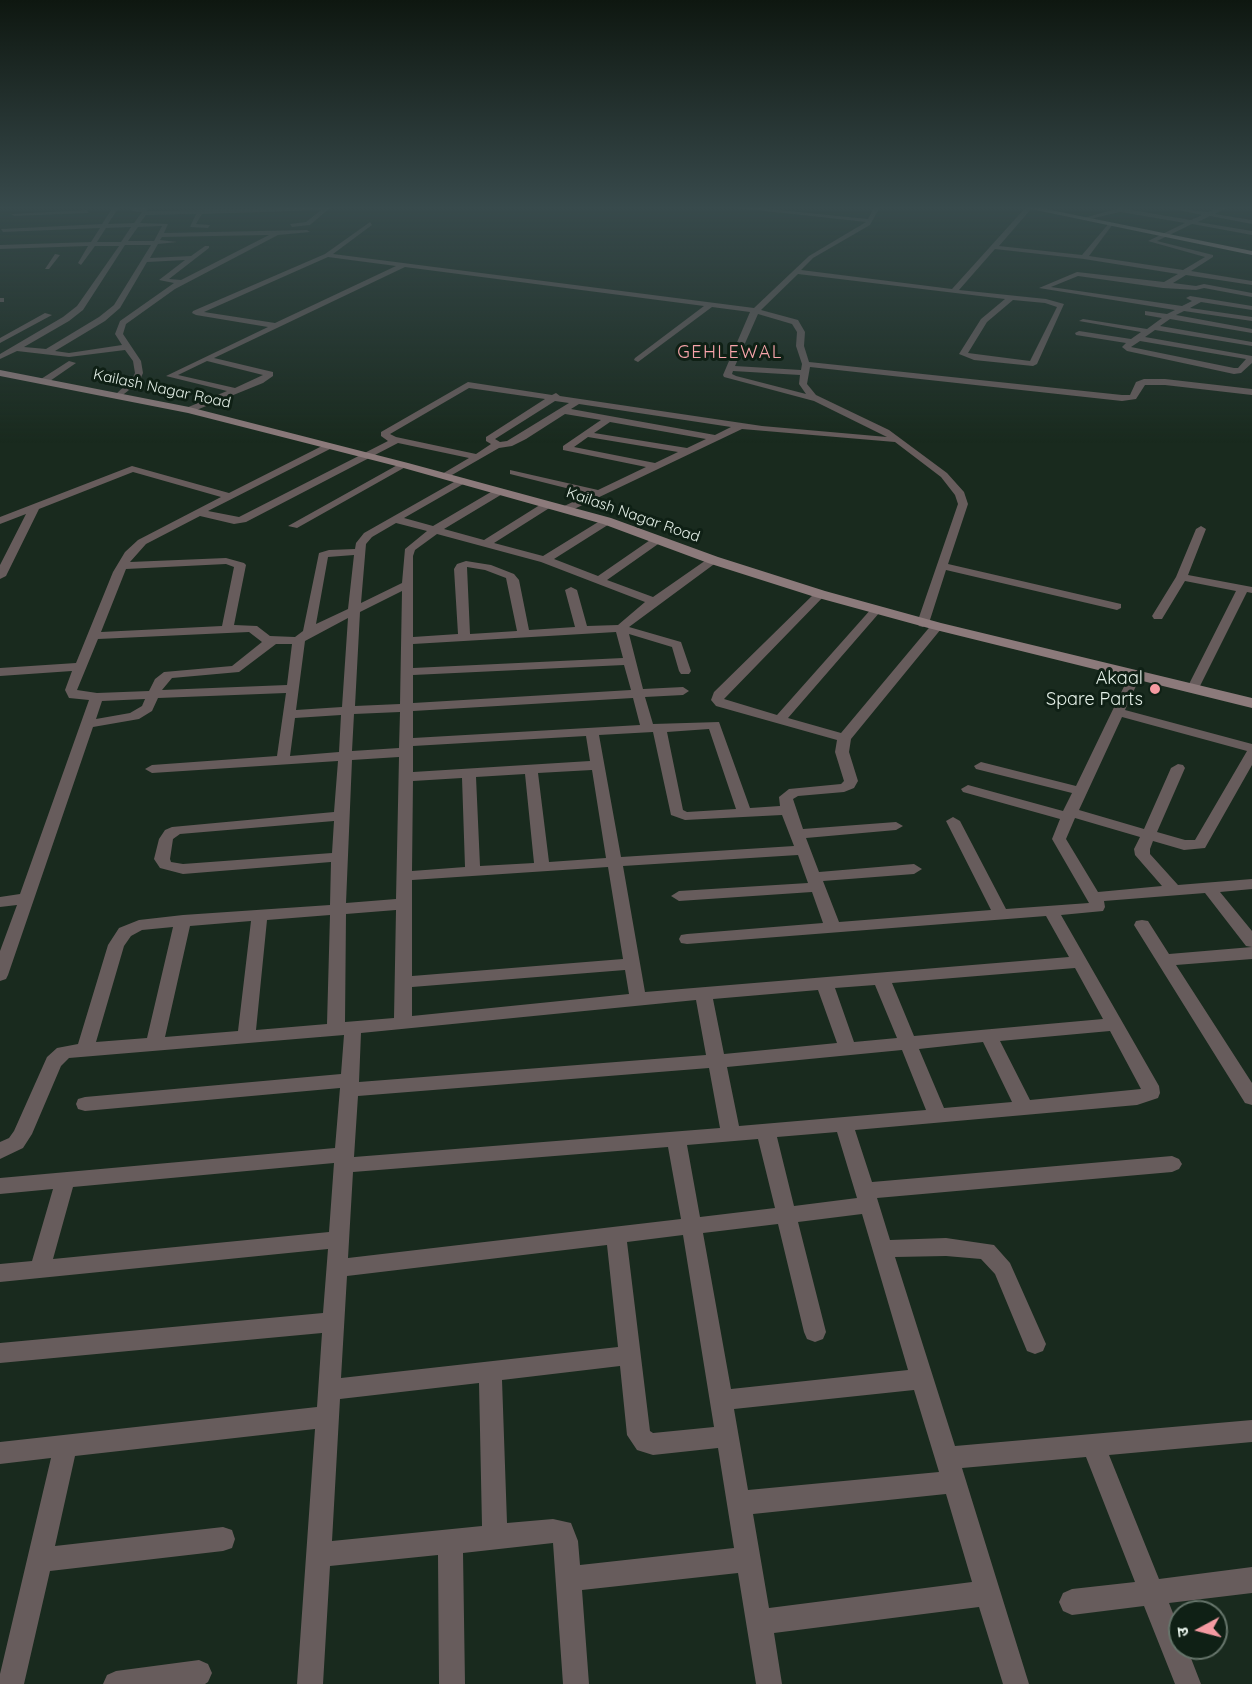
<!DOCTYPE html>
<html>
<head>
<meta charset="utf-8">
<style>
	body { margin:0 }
	#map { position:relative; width:1252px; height:1684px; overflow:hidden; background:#192a1e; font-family:Quicksand,"Noto Sans Devanagari",sans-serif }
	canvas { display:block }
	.north { position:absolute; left:1168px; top:1600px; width:60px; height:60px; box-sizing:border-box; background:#0f2015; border:2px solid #65746a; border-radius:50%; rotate:263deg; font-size:16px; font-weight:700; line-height:24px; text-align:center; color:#e6f1e9 }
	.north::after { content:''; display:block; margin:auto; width:21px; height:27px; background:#f49aa1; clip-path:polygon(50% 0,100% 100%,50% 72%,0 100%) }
</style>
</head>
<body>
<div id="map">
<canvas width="1252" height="1684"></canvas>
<div class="north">उ</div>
</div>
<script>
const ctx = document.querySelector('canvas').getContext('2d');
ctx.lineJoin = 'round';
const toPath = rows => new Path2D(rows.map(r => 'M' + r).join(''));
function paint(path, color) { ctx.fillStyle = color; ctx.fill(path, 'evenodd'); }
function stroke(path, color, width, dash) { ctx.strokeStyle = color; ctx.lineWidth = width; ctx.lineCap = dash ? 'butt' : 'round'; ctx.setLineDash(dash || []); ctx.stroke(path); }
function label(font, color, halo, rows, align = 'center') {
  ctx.font = font + ' Quicksand,sans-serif'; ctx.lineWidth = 6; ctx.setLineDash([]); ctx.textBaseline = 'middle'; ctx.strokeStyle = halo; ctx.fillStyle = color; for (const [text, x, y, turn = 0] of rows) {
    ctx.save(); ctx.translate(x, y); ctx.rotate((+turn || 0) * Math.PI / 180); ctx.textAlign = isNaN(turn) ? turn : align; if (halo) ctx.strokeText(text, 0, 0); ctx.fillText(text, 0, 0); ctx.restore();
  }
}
const street = toPath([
	[113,207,119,207,108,224,134,223,142,212,132,211,131,207,146,208,148,211,331,207,310,225,292,227,290,224,306,222,321,210,202,214,196,224,210,225,208,228,190,227,196,214,146,215,140,223,168,224,164,233,307,230,310,232,278,235,175,289,126,324,123,334,141,361,143,373,139,382,119,398,115,395,132,379,135,373,133,361,125,350,69,357,17,351,0,359,0,354,63,317,77,306,119,246,95,246,81,265,78,263,88,246,0,249,0,245,91,242,100,228,3,232,1,229,102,224,113,207],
	[162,226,154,241,128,241,138,227,162,226],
	[131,227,121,242,97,242,106,228,131,227],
	[269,235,181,280,169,279,209,248,209,246,205,246,191,256,150,258,158,244,177,242,160,240,162,237,269,235],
	[125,245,151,245,114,305,99,317,46,349,24,347,69,321,83,310,125,245],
	[185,260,159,280,174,283,120,321,115,334,122,345,69,353,55,351,105,321,120,308,147,262,185,260],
	[728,207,750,207,868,219,874,207,880,207,870,225,813,258,801,270,952,289,1026,207,1032,208,999,246,1082,255,1110,222,1113,224,1089,256,1183,270,1205,257,1148,241,1185,223,1120,212,1086,220,1083,218,1120,208,1191,220,1202,215,1164,207,1208,212,1220,207,1228,207,1215,214,1252,220,1252,224,1210,216,1198,222,1252,231,1252,235,1192,224,1157,241,1213,255,1213,257,1191,271,1252,281,1252,285,1186,275,1173,283,1196,286,1204,284,1252,293,1252,297,1204,288,1196,290,1163,288,1078,276,1051,287,1182,306,1192,301,1186,298,1190,296,1252,306,1252,310,1201,302,1190,308,1252,317,1252,321,1184,311,1176,315,1252,329,1252,333,1170,319,1160,326,1252,342,1252,346,1155,330,1145,337,1252,356,1252,363,1241,373,1234,374,1127,351,1122,347,1126,343,1076,335,1075,333,1079,331,1131,339,1141,332,1079,321,1083,319,1147,329,1162,318,1145,315,1145,311,1167,314,1175,310,1039,288,1077,272,1164,282,1178,274,1084,259,995,249,959,290,1046,299,1064,304,1037,364,1033,366,974,360,959,354,981,319,1005,299,798,274,761,310,798,320,805,332,804,346,809,362,1122,395,1130,395,1136,382,1144,379,1165,379,1252,389,1252,395,1165,385,1145,385,1136,399,1122,401,810,367,807,384,816,395,889,430,947,473,964,492,968,504,948,564,1121,604,1121,608,1117,610,946,570,929,623,923,627,919,626,917,623,958,504,955,495,941,477,895,442,742,429,570,511,562,511,562,507,590,494,510,474,510,470,598,490,646,467,563,450,563,446,601,420,565,414,526,439,512,446,499,448,445,479,442,478,442,474,469,458,398,443,246,522,234,524,200,516,146,544,130,562,226,558,244,563,246,565,234,625,257,626,270,636,295,637,303,631,319,553,329,550,355,549,356,543,364,533,461,478,465,479,465,483,404,518,433,526,496,489,504,489,504,493,444,529,484,540,543,503,551,503,551,507,494,543,543,556,603,519,611,519,611,523,554,559,598,576,653,538,661,538,661,542,607,580,653,597,709,558,717,558,717,562,629,627,681,642,691,671,689,674,681,674,679,671,672,647,629,634,643,689,683,687,689,691,683,695,645,697,653,724,719,722,750,808,780,806,779,797,789,789,841,784,844,781,835,752,837,740,716,706,711,700,714,692,816,592,820,591,826,594,724,699,777,715,872,608,880,608,880,612,788,718,841,733,933,623,941,623,941,629,851,739,849,752,858,781,854,788,844,792,798,796,793,799,803,829,896,822,903,826,896,830,806,838,819,872,914,864,922,869,914,874,823,881,839,922,991,910,946,821,953,817,960,821,1006,909,1089,903,1052,839,1060,819,963,792,961,789,968,785,1063,811,1072,793,976,769,974,766,981,762,1076,786,1131,672,1139,672,1141,675,1125,710,1252,744,1252,765,1205,848,1184,850,1153,841,1150,849,1150,854,1178,885,1252,879,1252,889,1220,892,1252,931,1252,947,1246,946,1205,893,1104,901,1105,907,1103,911,1061,915,1159,1086,1160,1093,1158,1098,1137,1105,855,1130,872,1182,1172,1156,1179,1159,1182,1164,1179,1169,1172,1172,877,1198,890,1240,946,1238,994,1245,1010,1263,1046,1344,1043,1351,1035,1354,1027,1351,995,1274,981,1259,946,1256,895,1257,955,1446,1252,1420,1252,1442,1109,1455,1159,1579,1252,1567,1252,1593,1169,1603,1180,1631,1180,1648,1187,1648,1201,1684,1175,1684,1144,1606,1072,1615,1063,1611,1059,1602,1063,1593,1072,1589,1135,1582,1086,1457,962,1468,1029,1684,1003,1684,979,1607,774,1633,782,1684,756,1684,738,1573,582,1590,589,1684,563,1684,553,1543,463,1553,465,1684,439,1684,438,1555,330,1566,323,1684,297,1684,315,1429,75,1456,55,1546,223,1527,232,1530,235,1539,232,1548,223,1551,50,1571,24,1684,0,1684,0,1674,51,1458,0,1464,0,1442,317,1407,322,1333,0,1363,0,1343,323,1313,328,1249,0,1282,0,1264,32,1261,53,1189,0,1194,0,1178,335,1148,340,1088,85,1111,78,1109,76,1104,78,1099,85,1097,341,1074,344,1035,69,1058,61,1066,32,1134,23,1148,0,1159,0,1142,9,1138,14,1131,47,1057,57,1048,78,1044,108,945,119,928,139,920,183,915,330,905,331,862,183,874,160,868,154,859,159,839,165,830,172,827,334,812,338,761,152,773,145,769,152,765,277,756,286,693,158,698,152,711,139,719,93,727,8,975,6,979,0,981,0,951,17,905,0,907,0,897,20,894,89,700,69,698,65,690,72,671,0,676,0,668,76,663,113,572,125,552,138,540,221,497,133,472,39,509,6,576,0,579,0,565,26,514,0,524,0,517,132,466,229,493,324,445,330,445,330,449,208,511,239,517,388,441,381,436,381,432,468,382,552,395,556,393,560,396,762,426,887,437,814,401,724,377,723,375,750,312,712,307,638,362,634,360,635,358,704,306,405,267,214,358,273,372,273,376,263,383,189,413,185,410,186,408,227,391,166,376,268,327,196,315,192,313,193,311,325,254,370,222,372,225,333,254,754,308,809,256,866,222,728,207],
	[328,257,396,266,275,323,204,312,328,257],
	[1013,300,1045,303,1057,307,1030,361,968,353,987,322,1013,300],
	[758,314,792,324,797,332,796,346,802,364,801,370,735,366,758,314],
	[1140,341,1246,359,1238,368,1234,368,1131,347,1140,341],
	[207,361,263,375,235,388,178,375,207,361],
	[733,371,800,375,799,384,806,394,736,376,732,374,733,371],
	[469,388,545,399,486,437,486,441,491,444,476,454,396,437,390,434,469,388],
	[555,401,569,403,507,441,500,442,495,439,555,401],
	[579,404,731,427,715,435,571,409,579,404],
	[610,422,706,439,687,448,594,433,610,422],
	[588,437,678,452,655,463,574,447,588,437],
	[396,523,427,531,405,549,402,583,361,603,366,544,372,537,396,523],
	[437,534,541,562,645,602,618,625,587,626,577,590,571,587,565,590,575,627,529,630,519,580,514,574,491,565,466,561,457,564,454,569,458,634,413,637,413,556,415,550,437,534],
	[354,555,348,609,316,624,328,557,354,555],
	[226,564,234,567,222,626,101,632,126,569,226,564],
	[467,567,485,570,506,578,517,631,470,634,467,567],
	[402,591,400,704,355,706,360,612,402,591],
	[348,618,342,707,296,710,305,641,348,618],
	[249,632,262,642,232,666,164,672,155,679,149,691,97,693,77,690,98,639,249,632],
	[616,632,623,658,413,668,413,644,616,632],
	[276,644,292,644,287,685,162,690,172,678,239,672,276,644],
	[624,665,631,690,413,703,413,675,624,665],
	[633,698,640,725,413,738,413,711,633,698],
	[145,699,142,706,130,713,96,719,102,701,145,699],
	[400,712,399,748,352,751,354,714,400,712],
	[341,715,339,752,290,756,295,718,341,715],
	[1122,717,1247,751,1195,840,1185,840,1157,832,1185,768,1183,765,1178,764,1171,768,1144,829,1079,810,1122,717],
	[709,729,736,809,687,812,683,810,667,732,709,729],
	[653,732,671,815,685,820,782,815,794,846,621,857,599,735,653,732],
	[586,736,590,761,413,772,413,746,586,736],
	[399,757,396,899,346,903,352,760,399,757],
	[592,770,606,858,549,862,538,773,592,770],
	[525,774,534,863,480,866,476,777,525,774],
	[462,778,465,867,412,871,413,781,462,778],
	[1075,818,1140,837,1134,849,1135,855,1162,886,1098,892,1066,839,1075,818],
	[334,821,332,853,183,864,171,862,170,859,173,839,180,834,334,821],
	[798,855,808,883,679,891,671,896,679,901,812,892,823,923,687,934,681,935,679,939,681,943,687,944,1046,916,1069,957,645,992,623,866,798,855],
	[608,867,623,959,412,976,412,880,608,867],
	[396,910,394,1018,345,1022,346,914,396,910],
	[330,915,327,1024,256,1030,267,920,330,915],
	[251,921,238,1031,165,1037,190,926,251,921],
	[173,927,147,1038,96,1042,124,946,131,936,142,930,173,927],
	[1075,968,1103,1019,914,1036,892,983,1075,968],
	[625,970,629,994,412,1016,412,987,625,970],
	[875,985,897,1038,854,1042,835,988,875,985],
	[818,990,837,1043,724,1054,713,999,818,990],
	[696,1000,706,1055,359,1082,361,1033,696,1000],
	[1110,1031,1141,1089,1030,1100,1000,1041,1110,1031],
	[983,1042,1012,1102,944,1108,919,1049,983,1042],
	[902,1050,926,1110,739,1126,727,1067,902,1050],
	[709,1068,720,1128,354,1157,358,1096,709,1068],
	[837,1132,857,1198,794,1206,777,1137,837,1132],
	[758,1139,775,1208,700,1217,687,1145,758,1139],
	[668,1147,681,1219,348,1258,353,1172,668,1147],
	[334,1163,329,1232,53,1259,73,1187,334,1163],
	[862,1214,908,1370,731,1389,703,1233,778,1224,804,1332,807,1339,815,1342,823,1339,826,1332,798,1222,862,1214],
	[683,1235,714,1427,653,1433,650,1431,627,1242,683,1235],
	[607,1245,618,1347,341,1378,347,1276,607,1245],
	[620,1366,627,1435,637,1450,653,1455,718,1448,734,1548,580,1565,578,1541,571,1523,553,1519,507,1523,502,1380,620,1366],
	[479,1383,482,1526,332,1541,340,1399,479,1383],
	[914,1390,939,1472,748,1490,734,1409,914,1390],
	[946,1494,972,1582,769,1608,753,1514,946,1494],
	[87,210,89,213,14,216,11,214,87,210],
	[55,254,60,255,49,269,45,269,55,254],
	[0,298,4,298,4,302,0,302,0,298],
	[45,313,52,315,0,343,0,338,45,313],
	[69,361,76,363,47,383,41,383,41,379,69,361],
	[401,463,409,465,297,528,288,526,401,463],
	[1201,526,1206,529,1188,575,1252,587,1252,593,1247,592,1199,688,1193,692,1187,688,1236,591,1185,581,1162,619,1154,619,1152,616,1176,577,1196,529,1201,526],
	[1142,920,1148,921,1169,954,1252,947,1252,959,1176,965,1252,1083,1252,1105,1245,1103,1134,925,1136,921,1142,920],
	[199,1660,208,1664,212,1673,208,1682,205,1684,103,1684,107,1675,116,1671,199,1660]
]);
const secondary = toPath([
	[0,370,189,407,408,463,611,518,718,557,825,591,941,623,1252,698,1252,708,932,629,815,597,708,563,603,524,400,467,188,413,0,376,0,370]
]);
const primary = toPath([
	[1021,207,1036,207,1252,251,1252,255,1021,207]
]);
const markers = [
	[1155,689,6,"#f49aa1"]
];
const farStreetnames = [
	["Kailash Nagar Road",162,389,12],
	["Kailash Nagar Road",633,515,19]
];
const farQuarternames = [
	["GEHLEWAL",730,353]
];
const poiNames = [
	["Akaal",1143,679],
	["Spare Parts",1143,700]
];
paint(street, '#675c5c');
paint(secondary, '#8c7a7b');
paint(primary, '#a89293');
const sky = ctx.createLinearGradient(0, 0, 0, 443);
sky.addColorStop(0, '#0e1710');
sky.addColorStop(0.47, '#384a4c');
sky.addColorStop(1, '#384a4c00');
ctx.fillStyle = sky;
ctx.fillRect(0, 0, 1252, 443);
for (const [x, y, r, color] of markers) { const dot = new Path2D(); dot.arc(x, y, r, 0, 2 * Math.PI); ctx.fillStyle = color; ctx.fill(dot); stroke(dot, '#0f2015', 2); }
label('15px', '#e6f1e9', '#0f2015', farStreetnames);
ctx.letterSpacing = '1.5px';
label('18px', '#f8a4aa', '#0f2015', farQuarternames);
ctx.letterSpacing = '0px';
label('18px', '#e6f1e9', '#0f2015', poiNames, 'right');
</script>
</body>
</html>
